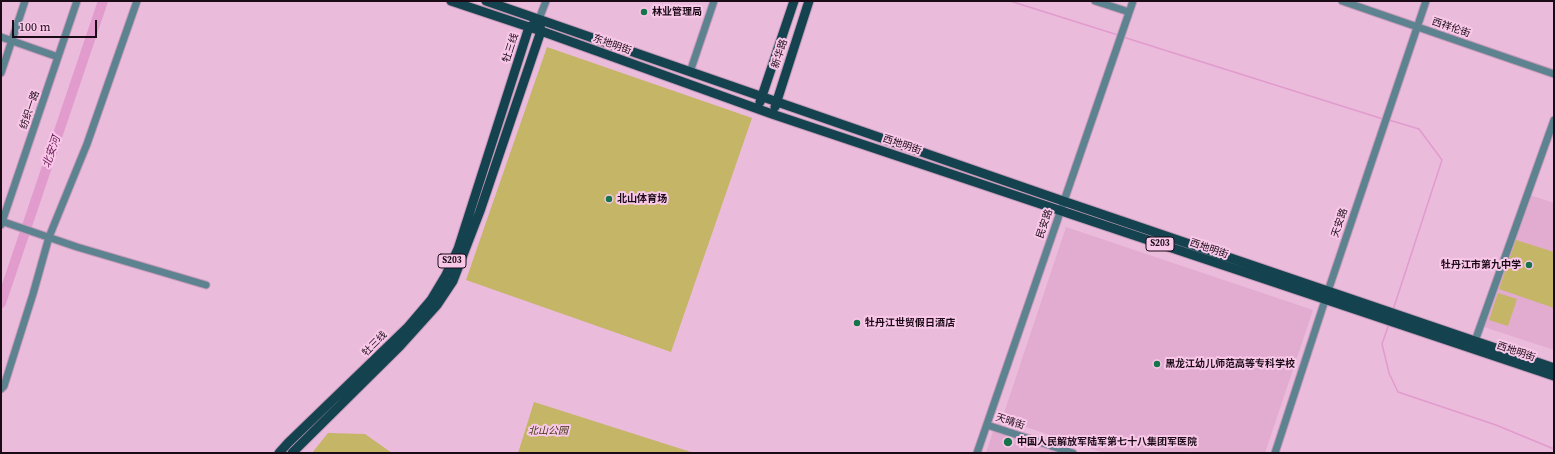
<!DOCTYPE html>
<html>
<head>
<meta charset="utf-8">
<style>
	body { margin:0 }
	#map { position:relative; width:1555px; height:454px; overflow:hidden; background:#ebbbdc; font-family:"Source Serif 4",serif }
	canvas { display:block }
	.frame { position:absolute; inset:0; border:2px solid #1b0b17; pointer-events:none }
	.scale { position:absolute; left:12px; top:20px; width:85px; height:18px; box-sizing:border-box; border:2px solid #1b0b17; border-top:0; padding-left:5px; font-size:12px; line-height:14px; white-space:nowrap; color:#1b0b17; -webkit-text-stroke:3px #f9c8e9; paint-order:stroke }
</style>
</head>
<body>
<div id="map">
<canvas width="1555" height="454"></canvas>
<div class="frame"></div>
<div class="scale">100 m</div>
</div>
<script>
const ctx = document.querySelector('canvas').getContext('2d');
ctx.lineJoin = 'round';
function paint(path, color) { ctx.fillStyle = color; ctx.fill(path, 'evenodd'); }
const toPath = rows => new Path2D(rows.map(r => 'M' + r).join(''));
function stroke(path, color, width, dash) { ctx.strokeStyle = color; ctx.lineWidth = width; ctx.lineCap = dash ? 'butt' : 'round'; ctx.setLineDash(dash || []); ctx.stroke(path); }
function label(font, color, halo, rows, align = 'center') {
  ctx.font = font + ' "Source Serif 4","Noto Sans SC",serif'; ctx.lineWidth = 4; ctx.setLineDash([]); ctx.textBaseline = 'middle'; ctx.strokeStyle = halo; ctx.fillStyle = color; for (const [text, x, y, turn = 0] of rows) {
    ctx.save(); ctx.translate(x, y); ctx.rotate((+turn || 0) * Math.PI / 180); ctx.textAlign = isNaN(turn) ? turn : align; if (halo) ctx.strokeText(text, 0, 0); ctx.fillText(text, 0, 0); ctx.restore();
  }
}
const built = toPath([
	[1527,194,1554,203,1554,350,1484,327],
	[1066,227,1313,310,1265,453,1104,453,1002,419],
	[993,431,1059,453,986,453]
]);
const green = toPath([
	[547,47,752,118,671,352,466,280],
	[1516,240,1554,252,1554,308,1499,289],
	[1498,293,1517,299,1508,326,1489,320],
	[534,402,694,453,518,453],
	[328,433,365,434,392,453,312,453]
]);
const stream = toPath([
	[1010,1,1118,35],
	[1123,37,1383,119],
	[1389,120,1419,129,1442,160,1393,310],
	[1389,324,1382,344,1389,373,1398,392,1496,425,1554,449]
]);
const river = toPath([
	[1,303,103,1]
]);
const minor = toPath([
	[1095,1,1129,12],
	[1342,1,1554,74],
	[539,19,546,1],
	[1,37,58,57],
	[690,72,714,1],
	[1,73,25,1],
	[1,221,77,247,206,285],
	[1,225,77,1],
	[1475,341,1554,120],
	[1,389,4,386,33,294,49,237,87,144,137,1],
	[987,425,1073,453],
	[977,453,1133,1],
	[1275,453,1328,291,1426,1]
]);
const major = toPath([
	[451,1,541,31,772,114,1554,376],
	[486,1,1063,201,1554,368],
	[760,102,794,1],
	[775,107,809,1],
	[279,453,288,443,408,327,431,300,446,275,458,249,529,27,534,24],
	[292,453,400,346,437,305,453,281,480,211,541,31,540,26]
]);
const markers = [
	[644,12,4,"#15744a"],
	[609,199,4,"#15744a"],
	[1529,265,4,"#15744a"],
	[857,323,4,"#15744a"],
	[1157,364,4,"#15744a"],
	[1008,442,5,"#15744a"]
];
const shields = [
	[1160,244,28],
	[452,261,28]
];
const shieldNames = [
	["S203",1160,244],
	["S203",452,261]
];
const poiNames = [
	["林业管理局",652,12],
	["北山体育场",617,199],
	["牡丹江市第九中学",1521,265,"right"],
	["牡丹江世贸假日酒店",865,323],
	["黑龙江幼儿师范高等专科学校",1165,364],
	["中国人民解放军陆军第七十八集团军医院",1017,442]
];
const streetNames = [
	["西祥伦街",1451,28,19],
	["东地明街",612,45,20],
	["牡三线",511,48,-72],
	["新华路",780,54,-72],
	["纺织一路",30,110,-71],
	["西地明街",902,145,19],
	["天安路",1340,223,-71],
	["民安路",1045,224,-71],
	["西地明街",1209,249,19],
	["牡三线",375,344,-45],
	["西地明街",1516,352,19],
	["天晴街",1010,422,18]
];
const parkNames = [
	["北山公园",548,431]
];
const waterNames = [
	["北安河",52,152,-71]
];
paint(built, '#e1acd0');
paint(green, '#c4b567');
stroke(stream, '#e19bcc', 1.5);
stroke(river, '#e19bcc', 10);
stroke(minor, '#c69bb9', 9);
stroke(major, '#c69bb9', 11);
stroke(minor, '#5c838f', 7);
stroke(major, '#14434f', 9);
for (const [x, y, r, color] of markers) { const dot = new Path2D(); dot.arc(x, y, r, 0, 2 * Math.PI); ctx.fillStyle = color; ctx.fill(dot); stroke(dot, '#f9c8e9', 1.5); }
for (const [x, y, w] of shields) { const box = new Path2D(); box.roundRect(x - w / 2, y - 7, w, 14, 3); ctx.fillStyle = '#f9c8e9'; ctx.fill(box); stroke(box, '#1b0b17', 1); }
label('bold 9px', '#1b0b17', null, shieldNames);
label('bold 10px', '#1b0b17', '#f9c8e9', poiNames, 'left');
label('10px', '#1b0b17', '#f9c8e9', streetNames);
label('italic 10px', '#3f3713', '#f9c8e9', parkNames);
label('italic 11px', '#6e1d5c', '#f9c8e9', waterNames);
</script>
</body>
</html>
